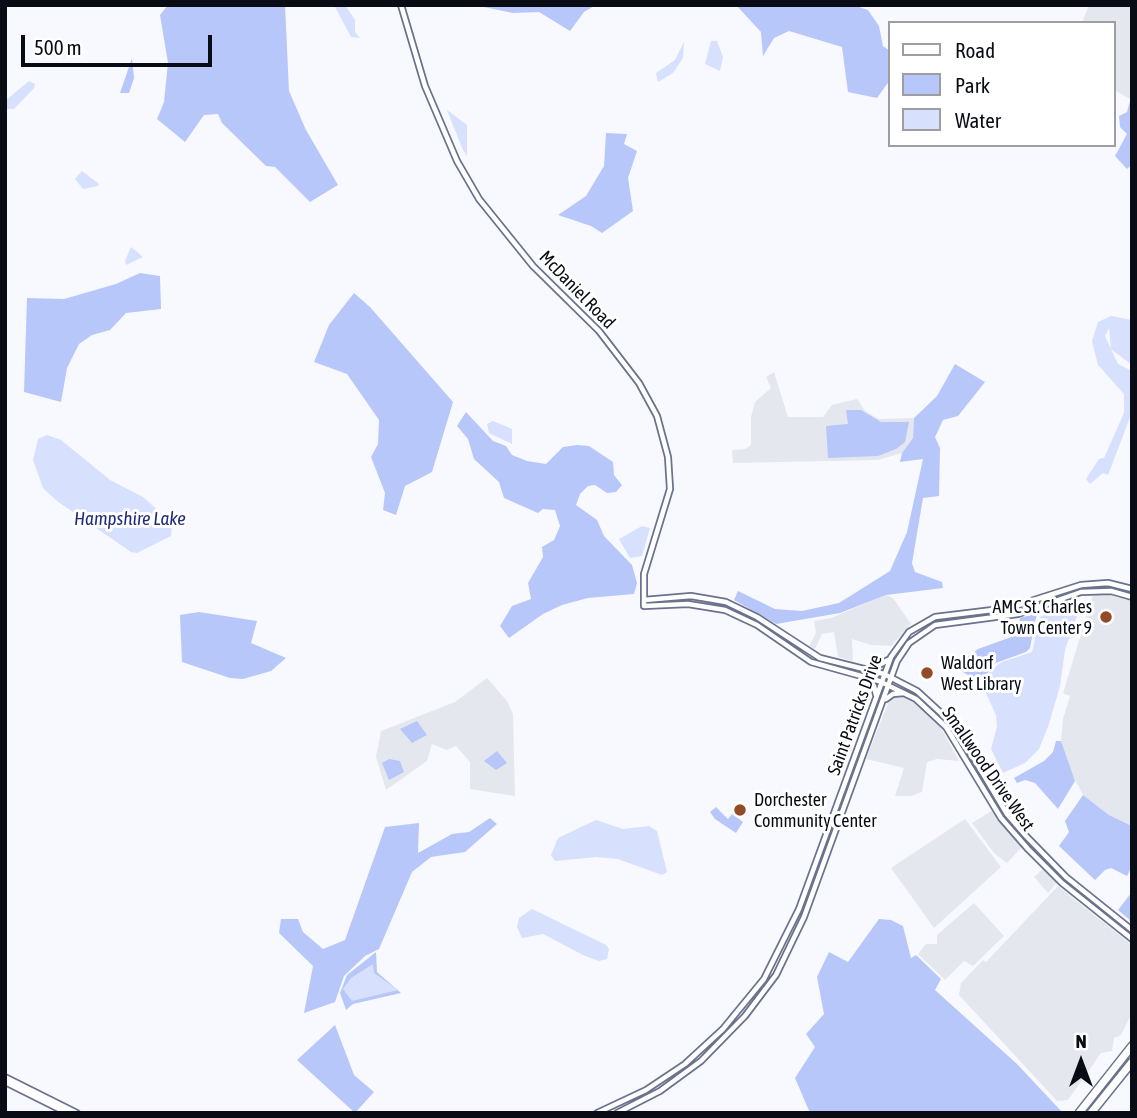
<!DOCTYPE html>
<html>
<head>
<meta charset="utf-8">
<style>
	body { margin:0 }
	#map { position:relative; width:1137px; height:1118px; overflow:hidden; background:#f7f9ff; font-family:"Asap Condensed",sans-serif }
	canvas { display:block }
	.frame { position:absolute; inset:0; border:7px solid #090c15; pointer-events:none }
	.legend { position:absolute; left:888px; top:21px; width:228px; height:126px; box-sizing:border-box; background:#fff; border:2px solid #9d9ea1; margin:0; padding:9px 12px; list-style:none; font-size:21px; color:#090c15 }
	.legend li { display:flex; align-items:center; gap:14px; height:35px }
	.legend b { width:35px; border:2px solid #9d9ea1 }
	.north { position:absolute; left:1046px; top:1027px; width:70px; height:70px; -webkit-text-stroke:5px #fff; paint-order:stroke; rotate:0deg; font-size:19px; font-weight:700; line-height:28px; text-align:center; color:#090c15 }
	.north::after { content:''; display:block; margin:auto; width:24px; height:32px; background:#090c15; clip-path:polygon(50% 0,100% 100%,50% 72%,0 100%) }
	.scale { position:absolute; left:21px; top:35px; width:191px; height:32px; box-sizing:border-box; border:4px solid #090c15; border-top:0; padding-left:9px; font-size:21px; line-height:24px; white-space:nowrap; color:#090c15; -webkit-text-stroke:5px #fff; paint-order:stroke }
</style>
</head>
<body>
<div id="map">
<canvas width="1137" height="1118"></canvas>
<div class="frame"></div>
<ul class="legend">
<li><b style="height:9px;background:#fff"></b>Road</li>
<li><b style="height:19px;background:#b8c7fa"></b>Park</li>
<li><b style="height:19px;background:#d7e0fc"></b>Water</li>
</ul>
<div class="north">N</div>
<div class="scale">500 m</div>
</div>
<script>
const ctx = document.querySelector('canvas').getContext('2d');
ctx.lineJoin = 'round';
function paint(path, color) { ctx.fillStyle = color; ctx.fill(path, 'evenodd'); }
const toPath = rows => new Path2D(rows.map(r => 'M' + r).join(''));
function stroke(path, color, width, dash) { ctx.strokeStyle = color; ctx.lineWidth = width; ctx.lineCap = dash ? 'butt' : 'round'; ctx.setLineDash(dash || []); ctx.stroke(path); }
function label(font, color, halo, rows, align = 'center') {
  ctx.font = font + ' "Asap Condensed",sans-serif'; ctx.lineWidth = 6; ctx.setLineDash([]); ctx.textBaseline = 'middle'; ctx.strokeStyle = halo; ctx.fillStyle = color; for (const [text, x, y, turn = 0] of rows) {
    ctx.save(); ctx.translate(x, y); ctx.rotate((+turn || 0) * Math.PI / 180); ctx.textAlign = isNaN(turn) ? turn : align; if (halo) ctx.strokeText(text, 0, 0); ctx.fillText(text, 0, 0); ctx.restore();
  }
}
const built = toPath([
	[1089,5,1132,5,1132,100,1114,90,1114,23,1082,23],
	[774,372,788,417,823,417,832,405,857,399,865,411,879,419,914,418,913,438,902,453,878,460,733,463,732,450,745,449,751,445,751,417,755,402,771,388,766,377],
	[1106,594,1132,601,1132,826,1109,815,1083,795,1068,766,1061,741,1063,719,1070,696,1063,693,1093,595],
	[886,595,893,598,911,624,891,646,871,645,852,639,853,661,838,657,834,632,822,634,815,649,809,646,816,633,814,621,831,618],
	[487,678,507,701,513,714,515,796,470,789,470,762,456,746,447,750,432,744,427,761,386,790,376,757,381,731,455,702],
	[895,696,904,696,920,706,941,728,959,761,937,759,927,762,922,792,911,796,895,796,904,768,866,759,889,701],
	[993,810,1022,847,1007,863,994,853,972,823],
	[965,819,1001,867,934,928,891,868],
	[1044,868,1058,881,1048,893,1034,877],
	[1058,886,1132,945,1132,1013,1121,1035,1114,1038,1112,1051,1101,1053,1068,1100,1057,1101,959,995,961,983,983,960,986,962],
	[974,903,1004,936,973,966,964,961,945,980,918,954,926,944,937,944,937,935]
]);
const green = toPath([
	[168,5,285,5,289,91,306,130,338,185,310,202,275,167,266,166,222,123,218,114,204,115,185,142,157,119,164,102,168,63,160,15],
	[474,5,596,5,584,12,570,31,539,12,513,13],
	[736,5,853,5,868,10,879,26,883,46,890,51,890,80,877,98,848,92,842,47,789,31,774,38,763,56,761,32],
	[132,58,134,78,129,93,120,93],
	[1130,101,1132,165,1127,169,1115,156,1127,134,1120,127,1119,116,1127,112],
	[606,133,627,134,624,144,637,151,628,178,633,211,602,233,591,226,558,215,586,196,604,166],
	[140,273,160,276,161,309,126,313,110,330,92,335,79,344,67,368,61,402,24,392,27,298,64,299,116,284],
	[354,293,370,307,453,402,432,472,405,486,396,515,383,510,385,493,371,457,378,444,379,420,347,374,314,362,329,325],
	[955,364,985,382,958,416,943,420,935,437,940,448,939,496,923,498,912,563,915,572,942,582,943,588,886,595,840,613,776,624,734,600,738,591,775,609,802,611,839,603,890,571,907,532,923,459,900,462,902,453,913,438,914,418,937,396],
	[846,410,861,410,881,422,909,422,905,442,896,449,878,456,828,458,826,426,848,424],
	[466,412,493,441,506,446,512,455,527,461,546,464,563,447,577,445,589,446,613,462,614,475,622,485,616,492,607,493,595,485,588,486,580,494,576,505,597,520,604,536,632,565,637,583,634,594,588,598,562,605,543,614,509,638,500,626,512,606,531,599,528,583,543,557,542,547,554,540,560,526,555,510,543,509,538,513,504,498,499,482,474,459,468,439,457,426],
	[199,612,257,621,251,643,286,658,271,671,243,679,230,678,182,662,180,615],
	[1037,613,1030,648,1026,652,993,664,982,683,961,671,967,657,978,649,1017,635,1020,618],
	[417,721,427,735,412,743,400,729],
	[1056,741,1061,741,1075,781,1058,809,1035,783,1025,780,1017,783,1014,778,1044,761,1053,752],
	[497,751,507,763,496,770,484,761],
	[389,759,400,761,404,772,389,780,382,763],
	[1083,795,1109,815,1132,826,1132,866,1127,876,1111,868,1105,870,1095,880,1059,846,1069,832,1065,821],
	[716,807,728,819,732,814,743,822,736,833,715,819,710,812],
	[490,818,497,824,465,852,431,857,412,872,379,949,365,956,344,976,335,1002,304,1013,313,966,279,933,281,919,298,919,303,932,323,949,345,940,385,827,419,823,418,853,452,834,469,832],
	[1132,892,1132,922,1118,910],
	[879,919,891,920,903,926,911,958,916,955,941,979,935,990,1017,1064,1063,1113,810,1113,795,1078,815,1047,806,1034,824,1014,817,977,829,952,848,962],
	[376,952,377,972,401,993,353,1004,346,1010,340,993,347,975],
	[335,1025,354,1075,374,1092,355,1113,297,1060]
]);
const water = toPath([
	[334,5,345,5,355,20,355,32,360,38,351,37],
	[711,41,717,41,723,57,720,71,705,64],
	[684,42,683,58,673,73,658,82,656,73,675,60],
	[29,81,35,84,34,88,14,109,6,109,6,100],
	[447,110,467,125,467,156,462,148],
	[82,171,99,184,98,186,83,189,75,179],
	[131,247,143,257,126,265,125,261],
	[1111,316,1132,320,1132,365,1111,349,1109,328,1105,336,1118,364,1132,371,1132,412,1108,475,1103,473,1090,484,1086,479,1099,459,1104,458,1124,413,1124,394,1098,365,1092,341,1098,322],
	[493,421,512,429,512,444,489,433,487,424],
	[47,435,61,440,110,480,143,497,172,523,171,536,137,553,131,552,57,501,43,488,33,460,38,439],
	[642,526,650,528,642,556,630,558,619,539],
	[1066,605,1079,610,1065,650,1060,686,1049,724,1039,749,1025,763,1003,773,991,749,997,727,996,715,984,689,989,671,1002,662,1032,652,1040,617],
	[596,820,623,829,649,826,657,831,667,872,662,875,618,859,596,857,555,861,551,855,558,838],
	[532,909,606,945,609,949,607,959,599,961,585,956,543,934,522,938,517,927,519,918],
	[373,964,374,973,398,990,352,1001,343,989,351,978]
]);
const secondary = toPath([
	[401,5,425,86,457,161,479,199,533,266,599,331,639,383,657,416,668,457,670,489,644,574,644,606,688,604,725,610,757,625,811,662,879,681,916,699,946,727,1001,818,1028,849,1062,883,1132,939],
	[644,600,691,596,726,602,757,617,820,658,884,674,917,691,954,725,1007,814,1026,836,1066,877,1132,930],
	[872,669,888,660],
	[867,679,874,686,876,695],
	[886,699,893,694,903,693],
	[5,1077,77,1113],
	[5,1082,67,1113],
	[597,1113,646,1090,685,1064,723,1029,764,979,799,909,891,657,909,632,935,617,1009,608,1081,585,1108,583,1132,589],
	[617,1113,660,1091,701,1061,745,1016,776,975,804,917,897,661,909,643,935,625,1018,614,1081,592,1111,591,1132,597]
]);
const highway = toPath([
	[1079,1113,1132,1046],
	[1091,1113,1132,1062]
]);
const markers = [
	[1106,617,7,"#924b26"],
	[927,673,7,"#924b26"],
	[740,810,7,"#924b26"]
];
const streetNames = [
	["McDaniel Road",577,290,46],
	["Saint Patricks Drive",855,715,-70],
	["Smallwood Drive West",988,769,55]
];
const poiNames = [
	["AMC St. Charles",1092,607,"right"],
	["Town Center 9",1092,628,"right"],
	["Waldorf",941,663],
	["West Library",941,684],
	["Dorchester",754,800],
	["Community Center",754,821]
];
const waterNames = [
	["Hampshire Lake",130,519]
];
paint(built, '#e5e7ef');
paint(green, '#b8c7fa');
paint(water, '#d7e0fc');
stroke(secondary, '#6a728d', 8);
stroke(highway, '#6a728d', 10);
stroke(secondary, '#fff', 4.5);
stroke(highway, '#fff', 7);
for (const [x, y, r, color] of markers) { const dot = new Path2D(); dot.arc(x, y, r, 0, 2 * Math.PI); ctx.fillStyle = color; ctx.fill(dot); stroke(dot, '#fff', 2.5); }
label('18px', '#090c15', '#fff', streetNames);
label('18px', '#090c15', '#fff', poiNames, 'left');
label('italic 19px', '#222b76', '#fff', waterNames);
</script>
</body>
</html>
